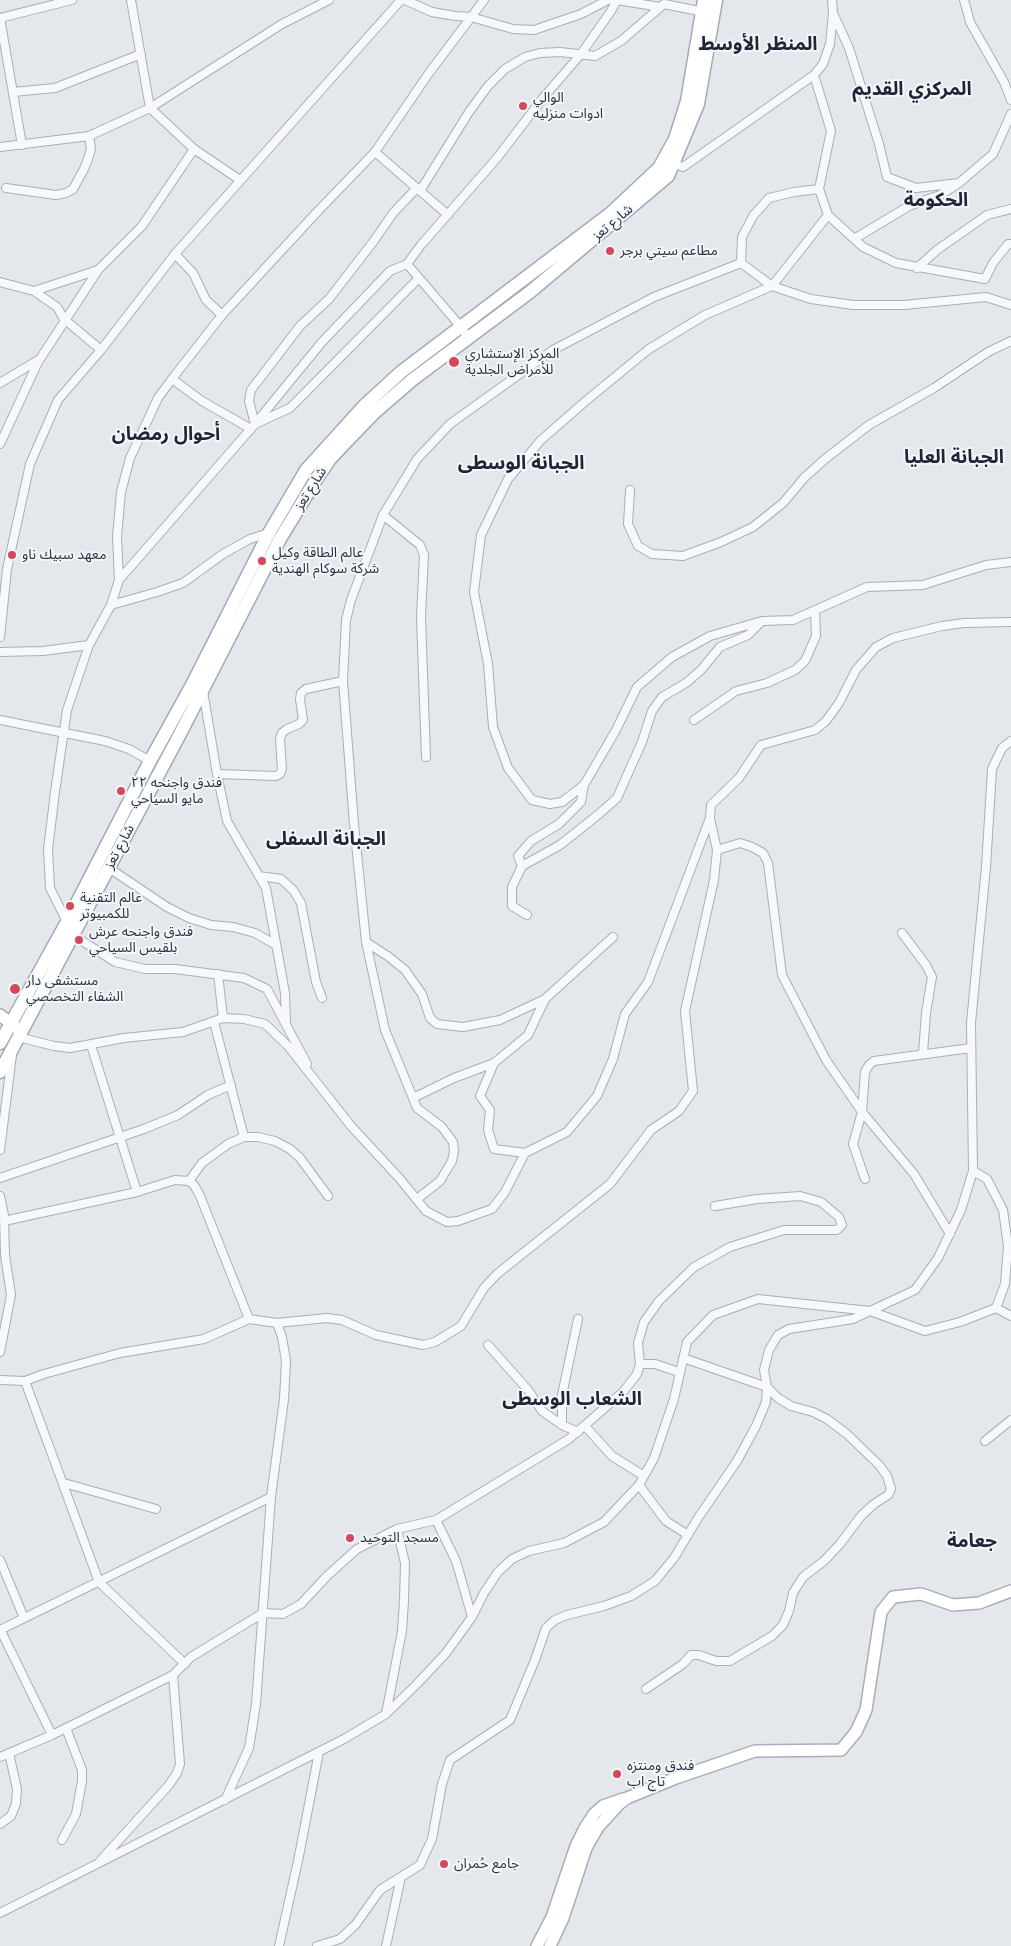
<!DOCTYPE html>
<html>
<head>
<meta charset="utf-8">
<style>
	body { margin:0 }
	canvas { display:block; background:#e4e7ec }
</style>
</head>
<body>
<canvas width="1011" height="1946"></canvas>
<script>
const ctx = document.querySelector('canvas').getContext('2d');
ctx.lineJoin = 'round';
const toPath = rows => new Path2D(rows.map(r => 'M' + r).join(''));
function stroke(path, color, width, dash) { ctx.strokeStyle = color; ctx.lineWidth = width; ctx.lineCap = dash ? 'butt' : 'round'; ctx.setLineDash(dash || []); ctx.stroke(path); }
function label(font, color, halo, rows, align = 'center') {
  ctx.font = font + ' "Varela Round","Noto Sans Arabic",sans-serif'; ctx.lineWidth = 4; ctx.setLineDash([]); ctx.textBaseline = 'middle'; ctx.strokeStyle = halo; ctx.fillStyle = color; for (const [text, x, y, turn = 0] of rows) {
    ctx.save(); ctx.translate(x, y); ctx.rotate((+turn || 0) * Math.PI / 180); ctx.textAlign = isNaN(turn) ? turn : align; if (halo) ctx.strokeText(text, 0, 0); ctx.fillText(text, 0, 0); ctx.restore();
  }
}
const minor = toPath([
	[131,0,150,108,194,149,240,180],
	[405,0,432,12,455,16,471,17,513,29,534,30,581,14,608,0],
	[964,0,970,22,1004,82,1011,100],
	[833,13,849,48,879,144,887,177,916,188,959,183,993,154,1011,114],
	[0,18,22,145],
	[0,18,72,0],
	[814,75,831,131,819,189,794,192,769,198,753,216,742,237,741,263,772,286,811,299,853,305,904,305,986,297,1011,305],
	[13,92,55,88,141,54],
	[0,147,89,136,150,108,282,24,329,0],
	[375,152,448,215],
	[670,163,683,167,814,75,823,64,830,44,833,13,832,0],
	[6,188,56,195,66,193,73,189,84,169,88,159,91,149,89,136],
	[417,188,394,212,373,242,329,299,300,326,251,390,249,401,255,424,290,408,419,278],
	[819,189,828,215,863,247,896,263,985,279,993,263,1008,244,1011,244],
	[420,191,469,112,488,86,505,69,525,57,540,53,560,52,595,56,621,41,664,4,704,12],
	[828,215,772,286,705,315,649,349,587,400,541,440,508,479,481,535,474,592,488,664,493,727,508,768,532,800,550,804,562,802,584,785,616,730,637,687,672,657,710,636,762,621,793,620,867,587,923,585,986,565,1011,562],
	[854,239,909,206,940,195,956,185],
	[175,254,193,273,206,300,222,315],
	[407,264,461,327,469,339],
	[917,268,937,250,987,215,1011,209],
	[0,282,34,291,57,307,64,319,101,350],
	[34,291,98,270],
	[172,379,202,401,251,429],
	[0,383,40,359,98,270,142,226,194,149],
	[0,444,39,360],
	[630,490,628,524,638,546,652,554,683,556,721,542,753,527,783,503,804,478,825,459,869,425,934,388,988,352,1011,341],
	[383,515,420,545,424,555,421,617,426,757],
	[119,580,255,424,322,342,390,271,407,264,421,245,497,158,543,98,581,54,611,11,617,0,660,7],
	[111,605,157,592,183,583,223,554,250,539,269,533,271,534],
	[0,637,7,569,30,464,58,400,101,350,175,254,401,0],
	[0,652,43,651,89,645],
	[203,691,217,774,227,821,266,888,285,993,286,1023],
	[0,720,105,741,129,749,150,761],
	[694,720,736,691,767,683,795,670,805,661,816,636,815,610],
	[217,774,276,776,280,774,282,769,280,739,282,733,287,729,299,724,303,720,300,699,301,693,306,689,343,681],
	[717,850,740,843,752,847,763,853,768,863,782,975,826,1060,862,1112,914,1174,950,1234],
	[522,866,518,856,531,841,559,824,581,802,584,785],
	[109,868,167,907,189,918,211,925,233,927,255,933,276,945],
	[259,876,281,879,293,890,301,903,316,982,322,998],
	[527,915,512,906,512,887,522,866,560,845,599,814,617,798,642,742,652,711,662,697,686,683,701,670,720,647,748,635,761,622],
	[67,922,50,888,48,849,55,792,67,710,89,645,111,605,119,580,117,537,121,492,130,458,158,398,172,379,222,315,317,212,375,152,429,73,484,0],
	[902,933,926,965,932,977,926,1013,923,1053],
	[73,935,115,962,145,969,175,969,244,978,267,989,307,1064],
	[366,942,389,957,405,970,422,994,430,1018,437,1024,463,1027,500,1020,545,999],
	[218,974,223,1018],
	[214,1022,244,1137],
	[18,1037,54,1046,70,1048,124,1038,183,1032,223,1018,244,1019,265,1024,288,1046,351,1126,400,1179,426,1211,447,1222,458,1221,492,1209,505,1192,525,1153],
	[91,1045,137,1192],
	[494,1063,480,1096,490,1110,488,1130,494,1149,525,1153,567,1132,597,1096,613,1059,625,1014,648,982,710,818],
	[413,1098,454,1078,494,1063,528,1035,545,999,613,937],
	[0,1150,12,1055],
	[0,1178,144,1129,178,1115,208,1095,231,1085],
	[865,1179,853,1144,862,1112,865,1072,869,1065,874,1061,971,1048],
	[189,1181,202,1163,228,1144,244,1137,258,1137,275,1141,290,1149,300,1158,328,1196],
	[0,1196,4,1215,5,1255,11,1295,0,1352],
	[417,1199,440,1181,452,1161,454,1151,453,1142,442,1127,417,1108,413,1098,385,1030,366,942,354,824,343,681,346,620,351,600,383,515,417,459,450,424,553,350,654,297,741,263],
	[4,1221,137,1192,175,1180,189,1181,194,1185,200,1196,249,1319],
	[996,1308,1011,1316],
	[488,1345,528,1390,542,1411,562,1425,578,1432],
	[640,1364,655,1364,679,1372],
	[0,1380,25,1381,44,1374,120,1353,204,1339,249,1319,277,1323,327,1318,342,1320,376,1335,423,1345,435,1342,461,1326,484,1288,497,1274,610,1184,651,1130,679,1111,693,1091,685,1011,714,880,717,850,710,818,711,805,739,778,761,745,815,730,826,721,839,703,856,670,876,647,893,638,942,626,964,623,1011,622],
	[25,1381,99,1582,185,1664],
	[562,1425,562,1395,578,1319],
	[585,1426,612,1456,644,1476],
	[985,1441,1011,1420],
	[64,1483,156,1509],
	[639,1485,666,1521,688,1535],
	[436,1520,456,1561,472,1617],
	[0,1560,24,1618],
	[0,1629,52,1735],
	[0,1630,271,1497],
	[646,1689,683,1664,691,1655,699,1655,716,1661,730,1661,772,1636,783,1625,789,1611,793,1593,803,1577,824,1561,840,1544,861,1516,874,1504,888,1495,891,1489,887,1476,880,1466,847,1434,827,1419,813,1412,791,1406,778,1398,767,1387,683,1358],
	[386,1714,402,1631,404,1601,405,1563,397,1529],
	[0,1757,52,1735,173,1675,191,1657,263,1613,283,1614,301,1604,327,1576,357,1549,397,1529,436,1520,569,1439,623,1392,637,1374,640,1364,638,1343,644,1322,659,1301,694,1267,730,1247,784,1230,837,1230,842,1225,839,1217,821,1202,800,1196,757,1199,715,1206],
	[225,1800,249,1748,256,1704,271,1497,284,1399,286,1361,282,1337,277,1323],
	[0,1824,11,1816,16,1804,17,1789,9,1753],
	[62,1840,76,1814,82,1781,82,1770,66,1728],
	[100,1861,169,1785,177,1773,180,1764,173,1675],
	[0,1913,344,1739,386,1714,417,1684,446,1653,472,1617,484,1593,498,1572,512,1559,529,1551,564,1543,604,1522,639,1485,654,1458,674,1399,687,1342,713,1315,758,1299,870,1311,915,1290,938,1258,961,1210,973,1171,971,1023,986,867,992,769,1002,748,1011,741],
	[279,1946,298,1861,319,1752],
	[317,1946,340,1939,356,1924,380,1890,420,1865,432,1839,442,1784,450,1760,510,1720,535,1660,546,1628,555,1620,567,1615,604,1606,631,1596,655,1581,674,1558,698,1518,737,1461,756,1426,766,1402,767,1387,764,1370,769,1350,778,1335,789,1329,853,1319,870,1311,925,1331,960,1322,996,1308,1005,1284,1008,1246,1003,1210,987,1179,973,1171],
	[386,1946,401,1877]
]);
const secondary = toPath([
	[0,1015,18,1029],
	[537,1946,552,1917,576,1846,585,1828,594,1814,603,1806,623,1799],
	[550,1946,563,1918,586,1848,598,1827,619,1804,627,1798,676,1778,755,1751,841,1750,856,1732,866,1710,881,1612,893,1597,921,1594,953,1605,979,1603,1011,1591]
]);
const primary = toPath([
	[0,1043,67,922,150,761,192,685,269,533,306,470,364,406,401,372,611,213,659,168,675,139,687,101,704,0],
	[0,1072,180,734,280,539,317,478,330,459,347,441,374,413,412,380,530,292,668,176,698,104,716,0]
]);
const markers = [
	[523,106,5,"#d1495b"],
	[610,251,5,"#d1495b"],
	[454,362,6,"#d1495b"],
	[12,555,5,"#d1495b"],
	[262,561,5,"#d1495b"],
	[121,791,5,"#d1495b"],
	[70,906,5,"#d1495b"],
	[79,940,5,"#d1495b"],
	[15,989,6,"#d1495b"],
	[350,1538,5,"#d1495b"],
	[617,1774,5,"#d1495b"],
	[444,1864,5,"#d1495b"]
];
const poiNames = [
	["الوالي",533,98],
	["ادوات منزليه",533,114],
	["مطاعم سيتي برجر",620,251],
	["المركز الإستشاري",465,354],
	["للأمراض الجلدية",465,370],
	["عالم الطاقة وكيل",272,553],
	["شركة سوكام الهندية",272,569],
	["معهد سبيك ناو",22,555],
	["فندق واجنحه ٢٢",131,783],
	["مايو السياحي",131,799],
	["عالم التقنية",80,898],
	["للكمبيوتر",80,914],
	["فندق واجنحه عرش",89,932],
	["بلقيس السياحي",89,948],
	["مستشفى دار",26,981],
	["الشفاء التخصصي",26,997],
	["مسجد التوحيد",360,1538],
	["فندق ومنتزه",627,1766],
	["تاج اب",627,1782],
	["جامع حُمران",454,1864]
];
const streetNames = [
	["شارع تعز",613,223,-40],
	["شارع تعز",311,489,-58],
	["شارع تعز",120,847,-62]
];
const districtNames = [
	["المنظر الأوسط",758,45],
	["المركزي القديم",912,90],
	["الحكومة",936,201],
	["أحوال رمضان",166,435],
	["الجبانة العليا",954,458],
	["الجبانة الوسطى",521,464],
	["الجبانة السفلى",326,840],
	["الشعاب الوسطى",572,1400],
	["جعامة",972,1542]
];
stroke(minor, '#a9aeb7', 10);
stroke(secondary, '#a9aeb7', 14);
stroke(primary, '#a3abb8', 15);
stroke(minor, '#f7f8fa', 8);
stroke(secondary, '#fff', 11);
stroke(primary, '#fff', 12);
for (const [x, y, r, color] of markers) { const dot = new Path2D(); dot.arc(x, y, r, 0, 2 * Math.PI); ctx.fillStyle = color; ctx.fill(dot); stroke(dot, '#f4f6f9', 2); }
label('14px', '#2b3445', '#f4f6f9', poiNames, 'left');
label('14px', '#2b3445', '#f4f6f9', streetNames);
label('bold 19px', '#1d2536', '#f4f6f9', districtNames);
</script>
</body>
</html>
